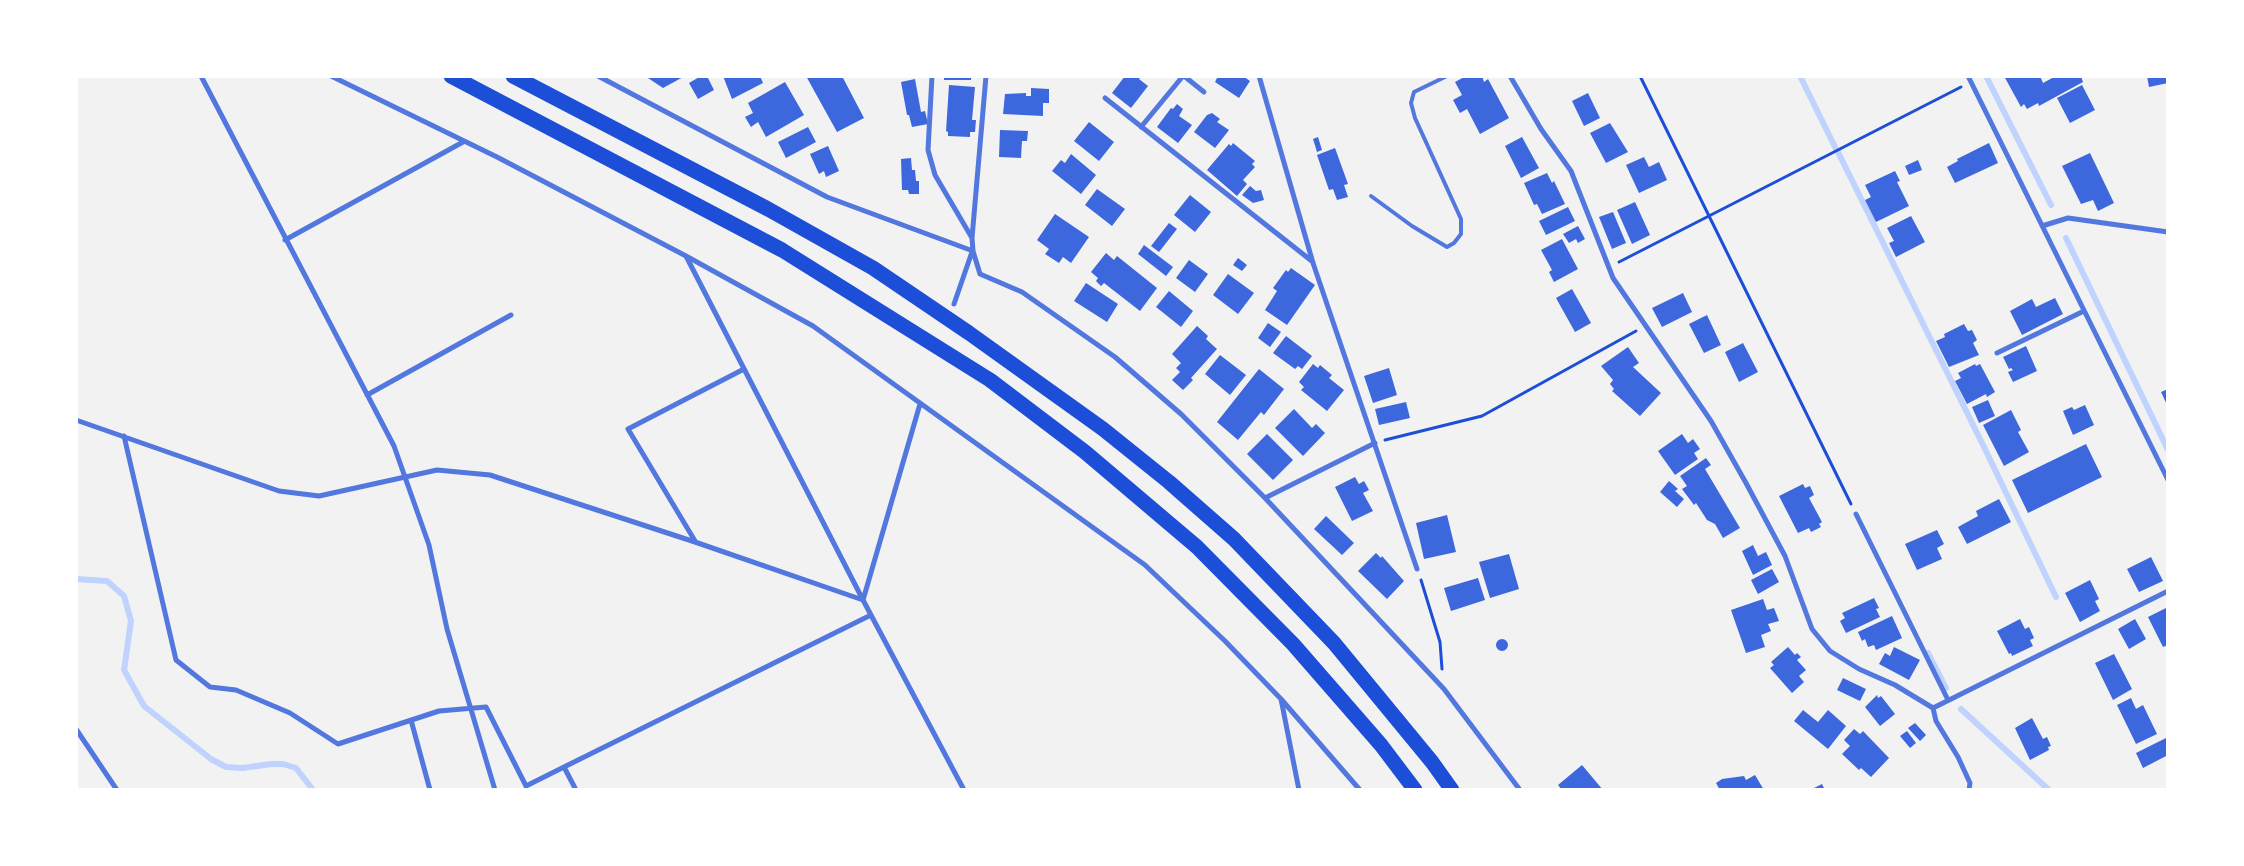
<!DOCTYPE html>
<html>
<head>
<meta charset="utf-8">
<style>
	body { margin:0 }
	#map { position:relative; width:2244px; height:866px; overflow:hidden; background:#f2f2f2; font-family:"Fira Sans",sans-serif }
	canvas { display:block }
	.frame { position:absolute; inset:0; border:78px solid #fff; pointer-events:none }
</style>
</head>
<body>
<div id="map">
<canvas width="2244" height="866"></canvas>
<div class="frame"></div>
</div>
<script>
const ctx = document.querySelector('canvas').getContext('2d');
ctx.lineJoin = 'round';
const toPath = rows => new Path2D(rows.map(r => 'M' + r).join(''));
function stroke(path, color, width, dash) { ctx.strokeStyle = color; ctx.lineWidth = width; ctx.lineCap = dash ? 'butt' : 'round'; ctx.setLineDash(dash || []); ctx.stroke(path); }
function paint(path, color) { ctx.fillStyle = color; ctx.fill(path, 'evenodd'); }
const stream = toPath([
	[1800,76,1836,149],
	[1986,76,2051,205],
	[1837,150,1985,449,2056,597],
	[2066,238,2168,450],
	[76,579,107,581,124,596,131,621,124,670,144,706,211,759,226,767,243,768,271,764,283,764,296,768,313,790],
	[1928,653,1946,688],
	[1961,709,2049,790]
]);
const building = toPath([
	[645,76,685,76,663,88],
	[701,76,707,76,714,90,698,99,689,83],
	[723,76,760,76,763,83,732,99],
	[806,76,842,76,864,118,837,132],
	[944,76,971,76,971,80,944,80],
	[1125,76,1141,76,1139,79,1148,86,1131,108,1112,93],
	[1218,76,1243,76,1250,81,1239,98,1215,82],
	[1466,76,1482,76,1484,82,1488,79,1509,118,1480,134,1467,109,1460,113,1453,100,1462,95,1455,82],
	[2004,76,2040,76,2043,83,2056,76,2081,76,2083,82,2039,106,2038,103,2027,109,2024,104,2021,107],
	[2147,76,2168,76,2168,83,2149,87],
	[915,79,921,112,925,111,928,124,912,127,909,115,907,115,901,82],
	[785,82,804,115,766,137,758,122,751,127,745,117,753,113,748,103],
	[949,85,975,87,972,120,976,120,975,132,970,132,970,137,948,136,948,132,946,131],
	[2082,85,2095,110,2070,123,2057,98],
	[1031,88,1049,89,1049,103,1043,103,1043,116,1003,114,1005,94,1026,93,1026,96,1031,96],
	[1588,93,1600,118,1584,126,1572,101],
	[1177,104,1183,109,1179,116,1192,125,1178,143,1157,127,1171,108,1173,109],
	[1212,113,1220,119,1217,122,1229,130,1215,148,1194,132,1207,115],
	[1089,122,1114,142,1099,161,1074,141],
	[1610,123,1628,152,1606,163,1590,133],
	[808,127,816,142,786,158,778,142],
	[1000,130,1028,131,1027,141,1022,141,1021,158,999,157],
	[1318,137,1322,150,1317,152,1313,139],
	[1522,137,1539,168,1521,178,1505,146],
	[1233,143,1255,161,1252,164,1255,167,1243,180,1247,184,1237,196,1207,170,1229,144,1231,146],
	[1989,143,1998,163,1955,183,1947,167,1958,161,1957,159],
	[828,146,839,171,826,177,824,171,819,174,810,154],
	[1335,148,1348,184,1344,185,1348,197,1337,200,1333,189,1329,190,1317,155],
	[2090,153,2114,203,2098,211,2093,200,2081,204,2062,166],
	[1071,154,1096,175,1081,194,1052,171,1061,160,1065,163],
	[1644,157,1649,167,1659,162,1667,180,1639,193,1626,165],
	[911,158,912,170,915,170,916,181,919,181,919,194,909,194,908,190,902,190,901,159],
	[1918,160,1922,170,1909,175,1905,166],
	[1895,171,1900,181,1897,182,1909,206,1876,222,1865,200,1871,197,1865,185],
	[1547,173,1552,183,1554,181,1565,204,1542,214,1537,204,1534,205,1524,183],
	[1250,186,1256,191,1261,190,1264,200,1253,203,1242,195],
	[1097,189,1125,209,1112,226,1085,205],
	[1190,195,1211,212,1195,232,1174,215],
	[1635,202,1650,235,1632,244,1617,210],
	[1568,207,1575,221,1546,235,1539,221],
	[1613,212,1626,243,1612,249,1599,217],
	[1055,214,1089,237,1071,263,1063,257,1059,263,1045,254,1049,249,1037,240],
	[1911,216,1925,242,1896,257,1889,243,1894,241,1887,228],
	[1169,223,1177,229,1159,252,1151,246],
	[1578,226,1585,239,1578,243,1576,239,1569,243,1563,234],
	[1562,239,1578,269,1554,282,1549,272,1552,270,1541,250],
	[1144,245,1173,267,1166,276,1138,254],
	[1106,253,1114,260,1117,256,1157,288,1140,311,1104,283,1101,286,1096,281,1098,278,1091,272],
	[1238,258,1247,265,1242,271,1233,265],
	[1189,260,1208,274,1195,292,1176,278],
	[1291,268,1315,285,1287,325,1265,310,1277,291,1273,288,1286,270,1288,272],
	[1228,274,1254,293,1238,314,1213,295],
	[1086,283,1118,304,1107,322,1074,301],
	[1572,289,1591,323,1575,332,1556,298],
	[1169,291,1193,311,1181,327,1156,307],
	[1683,293,1692,312,1662,327,1652,308],
	[2055,298,2063,314,2022,335,2010,311,2032,299,2036,307],
	[1707,315,1721,345,1704,353,1689,324],
	[1268,323,1281,332,1270,347,1258,338],
	[1964,324,1968,331,1972,330,1977,340,1973,343,1979,355,1949,367,1936,341,1945,337,1944,334],
	[1197,326,1208,336,1206,339,1217,349,1191,378,1193,380,1183,390,1172,380,1180,372,1176,368,1181,363,1172,354],
	[1286,336,1312,356,1302,369,1298,366,1295,369,1273,353],
	[1743,343,1758,372,1739,382,1725,352],
	[2026,346,2037,371,2013,382,2008,372,2013,370,2011,368,2009,369,2003,357],
	[1628,347,1639,363,1633,367,1661,393,1640,416,1612,391,1614,389,1610,384,1613,380,1601,366],
	[1220,355,1246,375,1230,395,1205,374],
	[1313,364,1318,368,1320,365,1332,375,1329,378,1344,390,1327,411,1301,390,1304,387,1299,382],
	[1975,364,1976,366,1980,364,1995,392,1987,397,1986,394,1967,404,1955,381,1961,378,1958,373],
	[1389,368,1397,395,1373,403,1364,376],
	[1259,369,1284,389,1264,415,1261,412,1238,440,1217,422],
	[2168,389,2168,407,2161,392],
	[1988,400,1995,416,1979,423,1972,407],
	[1406,402,1410,418,1379,425,1375,409],
	[2085,405,2094,425,2073,435,2063,411,2072,407,2074,410],
	[1294,409,1312,428,1316,424,1325,433,1303,456,1275,428],
	[2011,410,2021,430,2018,432,2029,452,2004,466,1983,425],
	[1267,434,1293,460,1273,480,1247,454],
	[1682,434,1688,443,1693,439,1700,449,1694,453,1698,459,1675,475,1658,451],
	[2086,444,2102,477,2028,513,2012,480],
	[1706,458,1711,465,1705,469,1740,528,1723,538,1715,524,1707,520,1696,503,1694,505,1682,489,1687,486,1680,476],
	[1355,477,1359,484,1364,481,1369,490,1363,493,1373,511,1352,521,1335,487],
	[1669,481,1678,489,1675,491,1684,499,1677,507,1660,492],
	[1803,484,1805,488,1810,486,1814,495,1809,498,1822,522,1819,524,1821,527,1811,532,1809,528,1798,533,1779,496],
	[1999,499,2011,522,1967,544,1958,527,1978,516,1976,511],
	[1447,515,1456,552,1424,559,1416,523],
	[1326,516,1354,543,1342,555,1314,529],
	[1937,530,1944,544,1937,548,1942,559,1917,570,1905,544],
	[1753,545,1758,556,1766,552,1772,565,1753,575,1742,551],
	[1376,553,1381,558,1382,556,1404,581,1387,599,1358,571],
	[1509,554,1519,589,1490,598,1479,562],
	[2151,557,2163,581,2139,592,2127,569],
	[1772,569,1779,582,1758,594,1751,580],
	[1478,578,1485,600,1451,611,1444,588],
	[2090,580,2099,599,2095,601,2100,611,2080,622,2065,593],
	[1874,598,1879,608,1876,609,1880,617,1846,633,1840,621,1845,618,1842,613],
	[1763,599,1767,610,1774,608,1779,621,1768,624,1771,631,1761,635,1765,647,1746,653,1731,610],
	[2168,607,2168,645,2163,647,2148,617],
	[1892,616,1902,638,1876,650,1874,645,1868,647,1865,639,1862,641,1858,632],
	[2020,619,2025,629,2029,627,2034,638,2030,640,2033,646,2012,656,2011,653,2009,654,1997,631],
	[2135,619,2146,639,2129,649,2118,629],
	'1496 645a6 6 0 1 1 12 0a6 6 0 1 1-12 0Z',
	[1788,647,1795,655,1797,653,1801,657,1797,660,1806,670,1799,676,1804,682,1792,693,1770,668,1774,665,1771,662],
	[1894,647,1920,660,1909,680,1879,664,1885,653,1890,656],
	[2114,654,2132,689,2113,700,2095,663],
	[1843,678,1866,689,1860,701,1837,690],
	[1877,695,1878,698,1881,696,1895,714,1880,726,1865,707],
	[2131,698,2136,709,2143,705,2157,734,2136,744,2117,705],
	[1803,710,1818,722,1828,710,1846,726,1828,749,1794,721],
	[2032,718,2043,739,2047,737,2051,746,2048,747,2049,750,2030,760,2015,728],
	[1915,723,1926,735,1920,741,1908,728],
	[1854,729,1860,734,1863,731,1889,758,1871,777,1861,768,1859,770,1842,754,1850,746,1844,740],
	[1907,731,1916,743,1910,748,1900,736],
	[2168,737,2168,755,2143,768,2136,753],
	[1582,765,1603,790,1562,790,1558,785],
	[1755,775,1764,790,1720,790,1716,783,1722,779,1744,776,1746,780],
	[1822,784,1825,790,1810,790]
]);
const path = toPath([
	[1640,76,1851,504],
	[1619,262,1961,87],
	[1385,440,1482,416,1636,331],
	[1421,580,1440,642,1442,669]
]);
const service = toPath([
	[1371,196,1412,226,1447,247,1454,243,1461,234,1461,219,1415,118,1411,103,1414,92,1447,76]
]);
const minor = toPath([
	[201,76,394,446,429,545,447,629,495,790],
	[331,76,497,157,686,256,813,326,1145,565,1225,641,1281,699,1360,790],
	[598,76,827,197,973,251],
	[932,76,928,150,935,175,972,238],
	[986,76,972,238,973,251,980,274,1022,292,1115,357,1181,414,1265,498,1444,689,1520,790],
	[1184,76,1204,92],
	[1259,76,1313,263,1417,569],
	[1510,76,1541,129,1571,171,1613,278,1711,421,1746,483,1785,556,1812,629,1830,651,1859,669,1895,685,1933,708,1936,721,1958,757,1970,783,1969,790],
	[1968,76,2168,480],
	[1105,98,1313,262],
	[1141,127,1183,76],
	[2042,226,2068,218,2168,232],
	[285,240,463,142],
	[686,256,863,600,964,790],
	[954,304,972,252],
	[1997,353,2084,311],
	[367,395,511,315],
	[76,420,279,491,319,496,437,470,490,475,695,542,863,600],
	[124,436,176,660,210,687,236,690,290,713,338,744,439,711,486,707,526,786,564,767],
	[1265,498,1375,443],
	[1856,514,1948,700],
	[695,541,628,429,744,369],
	[863,600,920,404],
	[1281,699,1299,790],
	[1933,708,2168,591],
	[411,720,430,790],
	[76,729,117,790],
	[576,790,564,767,871,615]
]);
const motorway = toPath([
	[451,76,782,250,990,380,1085,452,1197,547,1293,644,1381,745,1415,790],
	[513,76,768,209,873,268,969,333,1103,429,1169,482,1234,539,1334,643,1432,762,1452,790]
]);
stroke(stream, '#bfd3fe', 6);
paint(building, '#3d67dc');
stroke(path, '#1d4ed8', 3);
stroke(service, '#5277de', 4);
stroke(minor, '#5277de', 5);
stroke(motorway, '#1d4ed8', 15);
</script>
</body>
</html>
